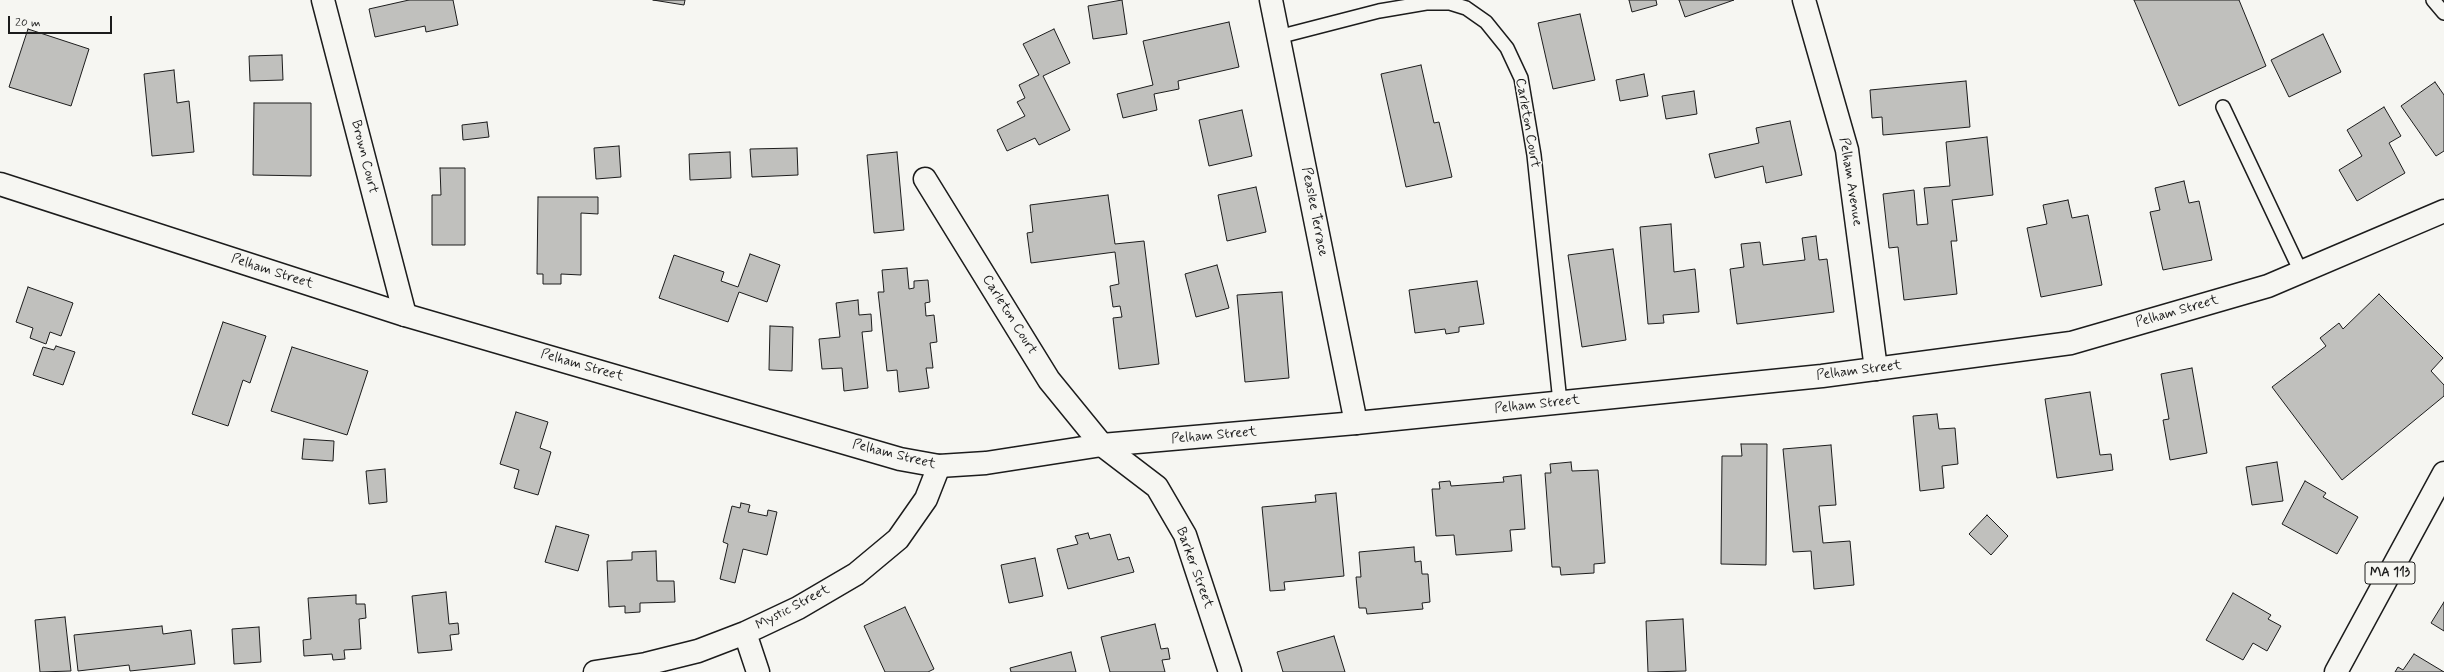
<!DOCTYPE html>
<html>
<head>
<meta charset="utf-8">
<style>
	body { margin:0 }
	#map { position:relative; width:2444px; height:672px; overflow:hidden; background:#f6f6f2; font-family:Mynerve,sans-serif }
	canvas { display:block }
	.scale { position:absolute; left:8px; top:16px; width:104px; height:18px; box-sizing:border-box; border:2px solid #1c1c1c; border-top:0; padding-left:5px; font-size:12px; line-height:14px; white-space:nowrap; color:#1c1c1c; -webkit-text-stroke:3px #f6f6f2; paint-order:stroke }
</style>
</head>
<body>
<div id="map">
<canvas width="2444" height="672"></canvas>
<div class="scale">20 m</div>
</div>
<script>
const ctx = document.querySelector('canvas').getContext('2d');
ctx.lineJoin = 'round';
function paint(path, color) { ctx.fillStyle = color; ctx.fill(path, 'evenodd'); }
const toPath = rows => new Path2D(rows.map(r => 'M' + r).join(''));
function stroke(path, color, width, dash) { ctx.strokeStyle = color; ctx.lineWidth = width; ctx.lineCap = dash ? 'butt' : 'round'; ctx.setLineDash(dash || []); ctx.stroke(path); }
function label(font, color, halo, rows, align = 'center') {
  ctx.font = font + ' Mynerve,sans-serif'; ctx.lineWidth = 3; ctx.setLineDash([]); ctx.textBaseline = 'middle'; ctx.strokeStyle = halo; ctx.fillStyle = color; for (const [text, x, y, turn = 0] of rows) {
    ctx.save(); ctx.translate(x, y); ctx.rotate((+turn || 0) * Math.PI / 180); ctx.textAlign = isNaN(turn) ? turn : align; if (halo) ctx.strokeText(text, 0, 0); ctx.fillText(text, 0, 0); ctx.restore();
  }
}
const building = toPath([
	[409,0,453,0,458,25,426,32,425,26,375,37,369,9,409,0],
	[653,0,685,0,684,5,653,0],
	[1122,0,1127,34,1093,39,1088,6,1122,0],
	[1629,0,1656,0,1657,5,1632,12,1629,0],
	[1679,0,1734,0,1685,17,1679,0],
	[2134,0,2239,0,2266,66,2179,106,2134,0],
	[1580,14,1595,80,1553,89,1538,23,1580,14],
	[1229,22,1239,67,1178,81,1179,89,1154,94,1157,110,1123,118,1117,94,1153,85,1143,41,1229,22],
	[28,29,89,49,71,106,9,87,28,29],
	[1054,29,1070,63,1043,76,1070,130,1039,145,1035,138,1007,151,997,130,1025,116,1017,102,1025,98,1019,85,1039,75,1023,44,1054,29],
	[2323,34,2341,72,2289,97,2271,60,2323,34],
	[282,55,283,80,250,81,249,56,282,55],
	[1421,65,1434,123,1439,122,1452,177,1406,187,1381,74,1421,65],
	[174,70,177,103,189,101,194,152,152,156,144,74,174,70],
	[1644,74,1648,96,1620,101,1616,80,1644,74],
	[1966,81,1970,127,1883,135,1882,117,1872,118,1870,90,1966,81],
	[2435,82,2444,95,2444,151,2436,156,2401,106,2435,82],
	[1694,91,1697,114,1666,119,1662,96,1694,91],
	[254,103,311,103,311,176,253,175,254,103],
	[2384,107,2401,136,2389,143,2405,173,2357,201,2339,170,2362,156,2347,130,2384,107],
	[1242,110,1252,156,1209,166,1199,120,1242,110],
	[1790,121,1802,175,1766,183,1763,166,1715,178,1709,154,1759,143,1756,128,1790,121],
	[487,122,489,137,463,140,462,125,487,122],
	[1987,137,1993,195,1952,200,1957,241,1951,241,1957,294,1904,300,1898,247,1889,248,1883,194,1914,190,1917,225,1928,224,1924,188,1950,186,1946,142,1987,137],
	[619,146,621,177,596,179,594,148,619,146],
	[797,148,798,175,752,177,750,149,797,148],
	[730,152,731,178,690,180,689,154,730,152],
	[897,152,904,230,874,233,867,155,897,152],
	[440,168,465,168,465,245,432,245,432,195,441,195,440,168],
	[2184,181,2189,203,2199,201,2212,260,2163,270,2150,212,2160,210,2155,188,2184,181],
	[1256,187,1266,232,1227,241,1218,195,1256,187],
	[1108,195,1115,244,1144,241,1159,364,1119,369,1113,318,1122,317,1120,306,1113,307,1110,286,1119,284,1115,252,1031,263,1027,233,1033,232,1030,205,1108,195],
	[538,197,598,197,598,214,581,213,581,275,561,274,561,284,543,284,543,274,537,274,538,197],
	[2068,200,2072,218,2088,215,2102,285,2041,297,2027,228,2047,224,2043,205,2068,200],
	[1671,224,1674,272,1695,269,1699,312,1663,315,1664,323,1648,324,1640,227,1671,224],
	[1816,236,1819,260,1827,259,1834,312,1737,324,1730,269,1744,267,1741,244,1760,242,1763,265,1805,260,1802,238,1816,236],
	[1613,249,1626,340,1582,347,1568,255,1613,249],
	[750,254,780,265,767,302,739,292,728,322,659,298,674,255,724,272,721,281,738,287,750,254],
	[1217,265,1229,308,1196,317,1185,274,1217,265],
	[907,268,909,289,914,288,914,281,928,280,930,302,925,303,926,316,934,315,937,342,930,343,933,368,926,368,929,388,899,392,897,370,887,371,878,292,884,292,882,270,907,268],
	[1477,281,1484,324,1459,327,1459,332,1446,334,1445,329,1415,333,1409,290,1477,281],
	[28,287,73,303,61,336,50,332,46,344,30,338,33,328,16,322,28,287],
	[1282,292,1289,378,1245,382,1237,295,1282,292],
	[2379,294,2443,358,2431,371,2444,385,2444,396,2342,480,2272,387,2326,346,2320,338,2339,323,2343,329,2379,294],
	[858,300,859,315,871,314,872,331,862,332,868,388,844,391,842,368,822,369,819,339,840,337,836,303,858,300],
	[223,322,266,336,250,383,243,380,228,426,192,414,223,322],
	[770,326,793,327,792,371,769,370,770,326],
	[56,346,75,352,63,385,33,375,43,347,54,350,56,346],
	[292,347,368,371,347,435,271,411,292,347],
	[2192,368,2207,453,2170,460,2163,420,2169,419,2161,374,2192,368],
	[2090,392,2100,455,2111,454,2113,470,2057,478,2045,399,2090,392],
	[516,412,548,422,540,448,551,452,538,495,514,488,519,470,500,464,516,412],
	[1937,414,1939,429,1955,428,1958,464,1942,466,1944,488,1920,491,1913,416,1937,414],
	[304,439,334,441,333,461,302,459,304,439],
	[1741,444,1767,444,1766,565,1721,564,1722,456,1742,456,1741,444],
	[1831,445,1836,505,1819,506,1823,543,1850,541,1854,585,1814,589,1811,551,1793,552,1783,449,1831,445],
	[1571,462,1572,471,1598,470,1605,563,1594,564,1594,573,1561,575,1560,567,1552,567,1545,473,1551,473,1550,464,1571,462],
	[2277,462,2283,501,2252,505,2246,467,2277,462],
	[385,469,387,502,369,504,366,471,385,469],
	[1521,475,1525,529,1510,530,1512,551,1456,555,1454,535,1436,536,1432,489,1440,489,1439,482,1450,481,1451,486,1504,482,1503,477,1521,475],
	[2305,481,2326,493,2323,497,2358,517,2337,554,2282,524,2305,481],
	[1336,493,1344,576,1284,582,1285,590,1270,591,1262,507,1316,502,1315,495,1336,493],
	[741,503,750,505,748,512,767,516,768,510,777,512,767,555,743,549,735,583,720,579,728,544,723,542,732,506,740,508,741,503],
	[1987,515,2008,536,1991,555,1969,534,1987,515],
	[556,526,589,535,578,571,545,562,556,526],
	[1088,533,1090,539,1110,534,1118,560,1129,557,1134,572,1068,589,1057,549,1078,544,1075,536,1088,533],
	[1414,547,1415,562,1421,561,1422,574,1428,574,1430,602,1422,603,1423,609,1367,614,1366,608,1359,608,1356,577,1361,577,1359,552,1414,547],
	[656,551,657,581,674,581,675,602,640,603,640,612,625,613,625,606,609,607,607,561,632,560,632,552,656,551],
	[1035,558,1043,596,1009,603,1001,565,1035,558],
	[446,592,449,624,458,623,459,634,450,635,452,650,418,653,412,596,446,592],
	[2233,593,2271,615,2268,619,2281,626,2267,651,2253,643,2243,660,2206,640,2233,593],
	[356,595,356,604,365,604,366,618,359,619,361,649,344,650,345,659,333,660,332,654,304,656,303,640,311,639,308,598,356,595],
	[2444,602,2444,631,2431,623,2444,602],
	[905,607,934,669,928,672,885,672,864,626,905,607],
	[65,617,71,671,40,672,35,620,65,617],
	[1683,619,1686,671,1648,672,1646,621,1683,619],
	[1155,624,1161,649,1168,648,1170,659,1162,660,1165,672,1110,672,1101,637,1155,624],
	[162,626,163,634,191,630,195,664,130,671,129,665,78,671,74,635,162,626],
	[259,627,261,662,234,664,232,629,259,627],
	[1334,636,1345,672,1283,672,1277,652,1334,636],
	[1071,652,1076,672,1011,672,1010,668,1071,652],
	[2414,654,2444,672,2395,672,2398,667,2403,670,2414,654]
]);
const service = toPath([
	[2433,0,2444,13],
	[1278,37,1379,11,1426,3,1450,3,1466,8,1486,22,1507,48,1521,78,1534,155,1560,402],
	[2223,107,2301,272]
]);
const minor = toPath([
	[323,0,405,315],
	[1271,0,1356,423],
	[1804,0,1847,150,1876,369],
	[925,179,1049,380,1102,445,1157,487,1185,535,1230,672],
	[745,633,758,672],
	[595,672,646,664,698,651,745,633,798,608,856,574,898,539,926,499,939,466]
]);
const secondary = toPath([
	[0,184,405,315,900,459,939,466,986,463,1102,445,1356,423,1822,376,2071,343,2268,286,2444,211]
]);
const primary = toPath([
	[2336,672,2444,473]
]);
const shields = [
	[2390,573,50]
];
const shieldNames = [
	["MA 113",2390,573]
];
const streetNames = [
	["Carleton Court",1527,123,80],
	["Brown Court",364,157,76],
	["Pelham Avenue",1850,182,81],
	["Peaslee Terrace",1314,212,79],
	["Pelham Street",272,272,18],
	["Pelham Street",2177,312,-16],
	["Carleton Court",1009,315,58],
	["Pelham Street",582,366,16],
	["Pelham Street",1859,371,-7],
	["Pelham Street",1537,405,-6],
	["Pelham Street",1214,436,-5],
	["Pelham Street",894,455,14],
	["Barker Street",1194,568,70],
	["Mystic Street",793,608,-28]
];
paint(building, '#c0c0bd');
stroke(building, '#1c1c1c', 1);
stroke(service, '#1c1c1c', 16);
stroke(minor, '#1c1c1c', 25);
stroke(secondary, '#1c1c1c', 25);
stroke(primary, '#1c1c1c', 25);
stroke(service, '#f6f6f2', 13);
stroke(minor, '#f6f6f2', 22);
stroke(secondary, '#f6f6f2', 22);
stroke(primary, '#f6f6f2', 22);
for (const [x, y, w] of shields) { const box = new Path2D(); box.roundRect(x - w / 2, y - 11, w, 22, 3); ctx.fillStyle = '#f6f6f2'; ctx.fill(box); stroke(box, '#1c1c1c', 1); }
label('bold 13px', '#1c1c1c', null, shieldNames);
label('14px', '#1c1c1c', '#f6f6f2', streetNames);
</script>
</body>
</html>
